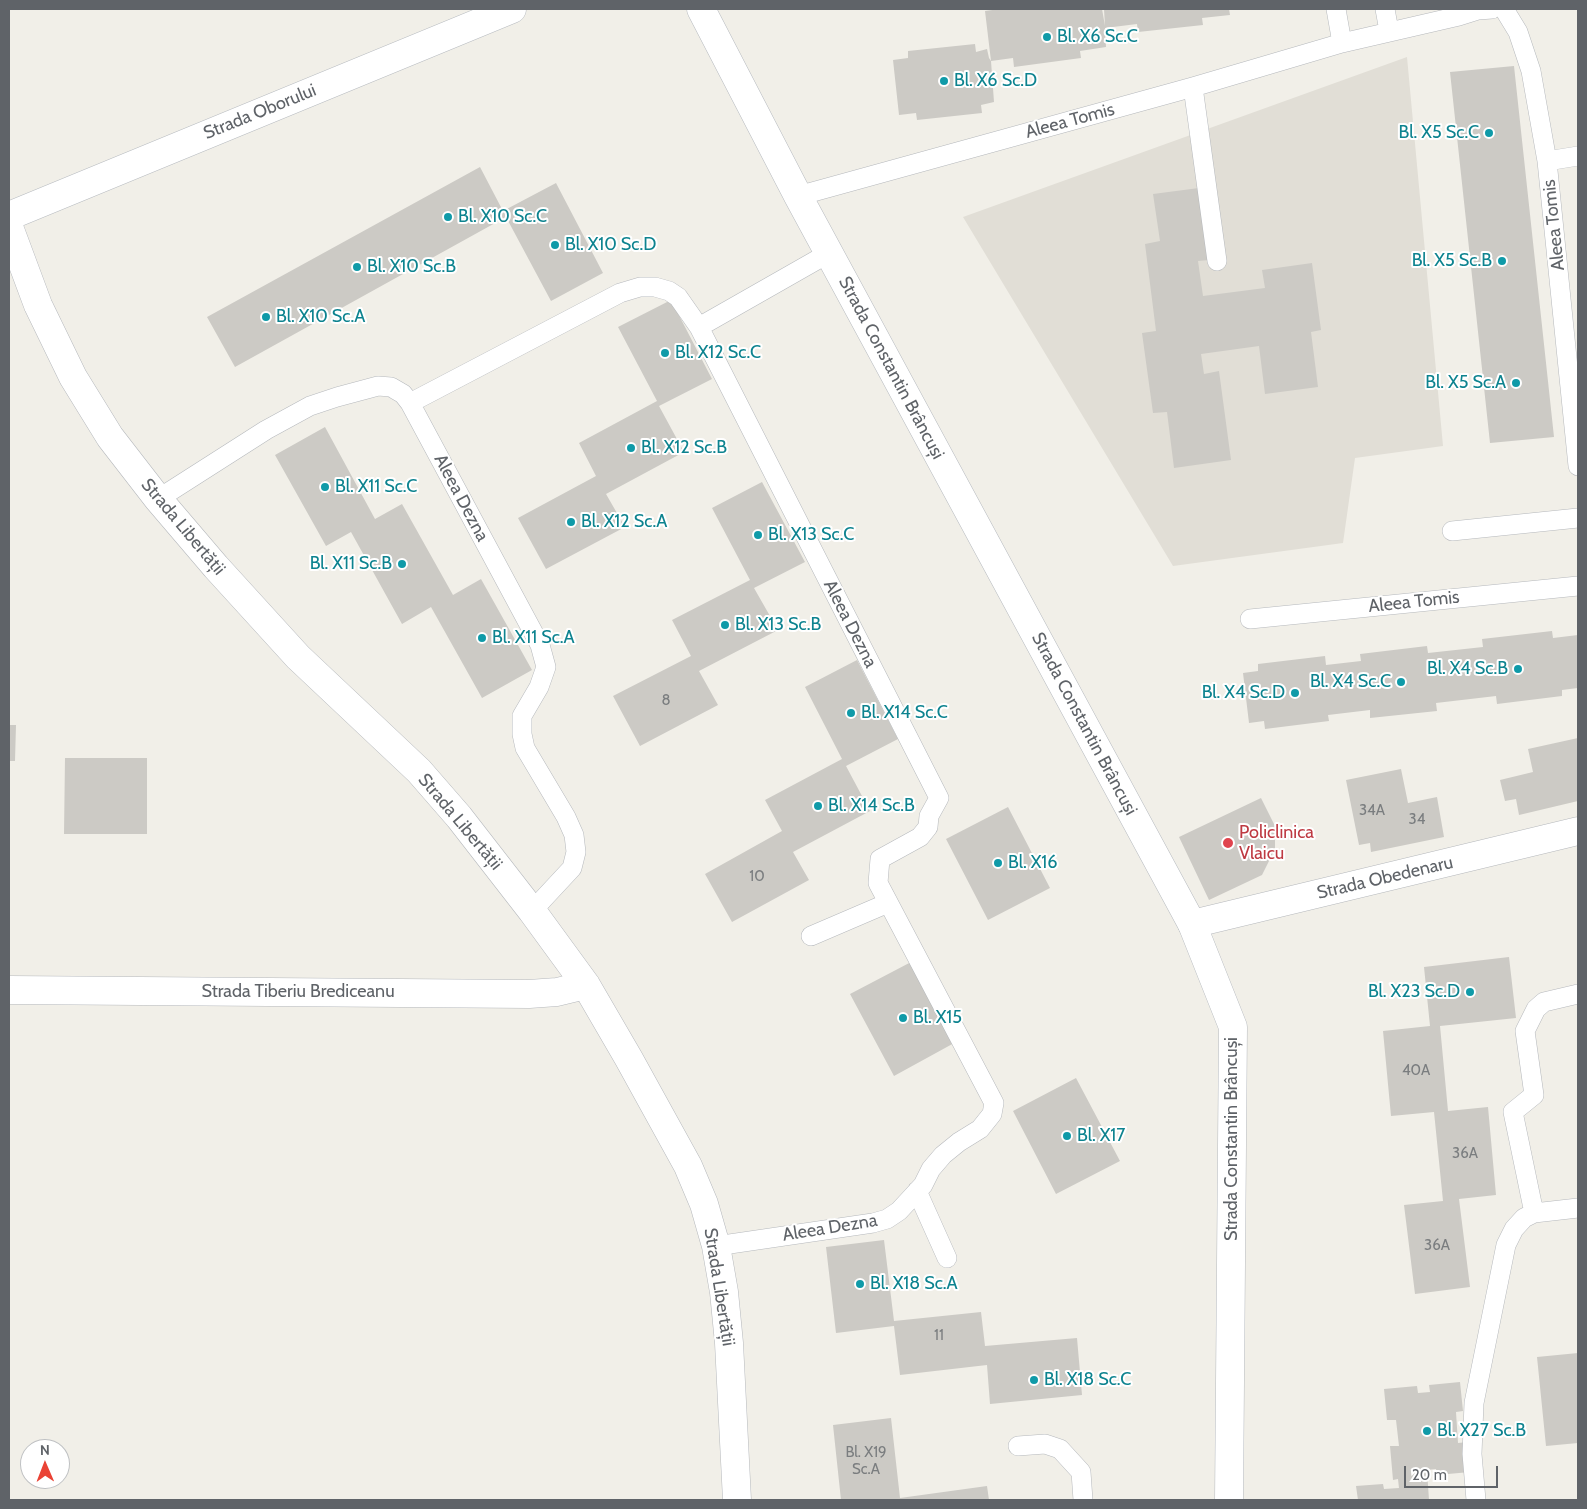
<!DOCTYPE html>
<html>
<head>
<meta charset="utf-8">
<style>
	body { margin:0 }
	#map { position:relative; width:1587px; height:1509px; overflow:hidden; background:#f1efe8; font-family:Cabin,sans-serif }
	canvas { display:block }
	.frame { position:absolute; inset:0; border:10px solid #5f6368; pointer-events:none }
	.north { position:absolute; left:20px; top:1439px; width:50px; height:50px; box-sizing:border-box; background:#fff; border:1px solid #bfc1c3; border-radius:50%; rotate:359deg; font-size:14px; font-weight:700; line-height:20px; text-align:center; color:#5f6368 }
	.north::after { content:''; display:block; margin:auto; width:18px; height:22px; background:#ea4335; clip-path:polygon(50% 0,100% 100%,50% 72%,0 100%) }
	.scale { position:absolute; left:1404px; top:1466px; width:94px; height:22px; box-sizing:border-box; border:2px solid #5f6368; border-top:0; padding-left:6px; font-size:15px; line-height:18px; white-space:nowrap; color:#5f6368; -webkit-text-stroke:4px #fff; paint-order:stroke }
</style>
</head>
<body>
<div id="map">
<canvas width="1587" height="1509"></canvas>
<div class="frame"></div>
<div class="north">N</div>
<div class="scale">20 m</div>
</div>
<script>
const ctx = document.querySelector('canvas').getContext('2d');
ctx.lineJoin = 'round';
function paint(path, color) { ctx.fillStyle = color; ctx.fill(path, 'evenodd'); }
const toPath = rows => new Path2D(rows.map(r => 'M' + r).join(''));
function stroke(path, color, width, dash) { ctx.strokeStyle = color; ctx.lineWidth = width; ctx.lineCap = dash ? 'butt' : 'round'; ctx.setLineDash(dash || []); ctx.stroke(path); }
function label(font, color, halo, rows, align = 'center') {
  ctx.font = font + ' Cabin,sans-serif'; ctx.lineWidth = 4; ctx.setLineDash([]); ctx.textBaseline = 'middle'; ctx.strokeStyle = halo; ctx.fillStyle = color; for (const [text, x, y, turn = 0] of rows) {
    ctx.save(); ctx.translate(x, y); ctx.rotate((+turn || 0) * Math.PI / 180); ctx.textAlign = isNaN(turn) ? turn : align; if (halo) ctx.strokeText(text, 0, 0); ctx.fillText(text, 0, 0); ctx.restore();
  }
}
const education = toPath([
	[1407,57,1443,446,1355,458,1343,543,1173,566,963,217]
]);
const building = toPath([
	[1000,9,1102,9,1105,26,1104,9,1229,9,1230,15,1202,18,1203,25,1138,32,1137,24,1105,28,1106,47,1080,51,1081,58,1014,67,1013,58,991,61,985,11],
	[975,44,976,52,987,49,989,58,991,61,994,102,981,105,982,113,917,120,916,113,899,115,893,60,908,58,908,51],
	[1514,66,1554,437,1490,443,1450,72],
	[480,167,503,211,556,183,603,273,551,301,506,217,235,367,207,317],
	[1199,188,1209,260,1198,261,1203,296,1265,288,1262,270,1312,263,1321,330,1311,332,1318,387,1265,394,1259,346,1201,354,1204,374,1219,371,1231,460,1174,468,1167,412,1153,413,1142,333,1156,331,1145,244,1160,241,1153,194],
	[671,300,712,379,659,406,684,452,606,494,625,527,546,569,518,518,596,476,579,443,657,401,618,327],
	[325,427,375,519,402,504,453,595,481,579,532,670,482,698,431,607,402,624,351,532,326,546,275,455],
	[762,482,805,562,754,588,778,630,699,671,718,705,640,746,613,696,691,656,672,620,750,580,712,508],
	[1552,631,1553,638,1578,635,1578,688,1562,690,1562,696,1497,704,1496,696,1436,703,1437,711,1370,718,1370,710,1328,715,1329,721,1265,729,1264,721,1249,723,1243,673,1258,671,1258,664,1325,656,1326,665,1361,661,1360,654,1427,646,1428,653,1483,647,1482,639],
	[857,660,898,739,846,766,870,811,793,852,809,880,732,922,705,874,782,831,765,800,842,759,805,687],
	[9,725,16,725,15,761,9,761],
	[1578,738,1578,801,1519,815,1516,799,1505,801,1500,780,1533,772,1528,749],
	[65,758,147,758,147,834,64,834],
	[1401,769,1408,803,1437,797,1444,837,1371,852,1370,843,1359,845,1346,780],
	[1261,798,1275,826,1275,849,1262,875,1209,900,1179,837],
	[1008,807,1050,888,988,920,946,839],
	[1509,957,1516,1018,1440,1026,1448,1111,1488,1107,1496,1195,1459,1199,1470,1287,1415,1294,1404,1205,1443,1201,1434,1112,1391,1116,1383,1031,1430,1026,1424,967],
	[913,961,956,1042,894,1076,850,994],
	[1076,1078,1120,1161,1056,1194,1013,1111],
	[884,1240,894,1321,981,1312,985,1346,1077,1338,1082,1395,990,1404,987,1365,900,1375,894,1326,836,1333,826,1247],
	[1578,1353,1578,1443,1546,1446,1537,1357],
	[1460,1382,1463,1411,1456,1412,1458,1443,1468,1442,1470,1472,1437,1475,1436,1469,1427,1470,1429,1500,1358,1500,1356,1486,1383,1484,1384,1489,1399,1488,1398,1479,1393,1480,1390,1446,1399,1446,1396,1420,1387,1420,1384,1389,1417,1386,1418,1393,1430,1392,1429,1385],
	[891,1418,900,1498,987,1486,989,1500,841,1500,833,1425]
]);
const lane = toPath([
	[1336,9,1342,43],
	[1385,9,1389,31],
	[1504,9,1518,32,1531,71,1547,161,1578,156],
	[1193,87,1217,261],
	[1547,161,1578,466],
	[798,196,1193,87,1342,43,1459,16,1478,10,1492,9],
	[699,327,939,798,929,816,928,827,920,837,880,859,878,883,994,1103,992,1114,980,1129,959,1142,943,1155,931,1169,923,1185,899,1211,887,1219,873,1223,716,1246],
	[410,403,540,645,546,667,539,687,522,716,522,734,525,748,566,817,574,835,576,852,572,868,532,911],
	[158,499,266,430,310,406,337,397,378,386,391,387,403,394,410,403,620,293,640,287,655,287,669,291,678,297,699,327,829,253],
	[1452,531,1578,518],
	[1250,619,1578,586],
	[811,936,888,903],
	[917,1191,947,1258],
	[1534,1213,1513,1112,1534,1095,1525,1031,1536,1009,1544,1002,1578,994],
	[1018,1446,1045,1444,1060,1449,1081,1472,1083,1500],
	[1476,1500,1472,1454,1474,1403,1506,1245,1514,1229,1524,1218,1534,1213,1578,1208]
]);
const street = toPath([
	[9,227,38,305,73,377,110,437,158,499,216,567,298,657,419,771,459,817,532,911,586,985,629,1059,688,1166,704,1204,716,1246,724,1292,729,1343,737,1500],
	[1192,924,1578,831],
	[9,990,529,994,557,992,586,985]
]);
const secondary = toPath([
	[701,9,798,196,1192,924,1233,1027,1229,1500],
	[9,216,512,9]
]);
const markers = [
	[1047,37,5,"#0f9aa8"],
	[944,81,5,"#0f9aa8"],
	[1489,133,5,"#0f9aa8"],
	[448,217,5,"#0f9aa8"],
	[555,245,5,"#0f9aa8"],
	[1502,261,5,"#0f9aa8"],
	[357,267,5,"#0f9aa8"],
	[266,317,5,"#0f9aa8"],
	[665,353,5,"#0f9aa8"],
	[1516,383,5,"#0f9aa8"],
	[631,448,5,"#0f9aa8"],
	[325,487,5,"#0f9aa8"],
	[571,522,5,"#0f9aa8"],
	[758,535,5,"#0f9aa8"],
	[402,564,5,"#0f9aa8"],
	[725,625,5,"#0f9aa8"],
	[482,638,5,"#0f9aa8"],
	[1518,669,5,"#0f9aa8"],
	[1401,682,5,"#0f9aa8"],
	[1295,693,5,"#0f9aa8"],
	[851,713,5,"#0f9aa8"],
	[818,806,5,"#0f9aa8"],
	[1228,843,6,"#e0444e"],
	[998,863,5,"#0f9aa8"],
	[1470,992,5,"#0f9aa8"],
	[903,1018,5,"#0f9aa8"],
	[1067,1136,5,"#0f9aa8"],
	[860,1284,5,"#0f9aa8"],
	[1034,1380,5,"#0f9aa8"],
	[1427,1431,5,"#0f9aa8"]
];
const numberNames = [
	["8",666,701],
	["34A",1372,811],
	["34",1417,820],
	["10",757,877],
	["40A",1416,1071],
	["36A",1465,1154],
	["36A",1437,1246],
	["11",939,1336],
	["Bl. X19",866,1453],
	["Sc.A",866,1470]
];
const cultureNames = [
	["Bl. X6 Sc.C",1057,37],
	["Bl. X6 Sc.D",954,81],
	["Bl. X5 Sc.C",1479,133,"right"],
	["Bl. X10 Sc.C",458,217],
	["Bl. X10 Sc.D",565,245],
	["Bl. X5 Sc.B",1492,261,"right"],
	["Bl. X10 Sc.B",367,267],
	["Bl. X10 Sc.A",276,317],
	["Bl. X12 Sc.C",675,353],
	["Bl. X5 Sc.A",1506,383,"right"],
	["Bl. X12 Sc.B",641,448],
	["Bl. X11 Sc.C",335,487],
	["Bl. X12 Sc.A",581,522],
	["Bl. X13 Sc.C",768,535],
	["Bl. X11 Sc.B",392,564,"right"],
	["Bl. X13 Sc.B",735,625],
	["Bl. X11 Sc.A",492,638],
	["Bl. X4 Sc.B",1508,669,"right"],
	["Bl. X4 Sc.C",1391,682,"right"],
	["Bl. X4 Sc.D",1285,693,"right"],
	["Bl. X14 Sc.C",861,713],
	["Bl. X14 Sc.B",828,806],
	["Bl. X16",1008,863],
	["Bl. X23 Sc.D",1460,992,"right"],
	["Bl. X15",913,1018],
	["Bl. X17",1077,1136],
	["Bl. X18 Sc.A",870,1284],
	["Bl. X18 Sc.C",1044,1380],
	["Bl. X27 Sc.B",1437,1431]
];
const streetNames = [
	["Strada Oborului",260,112,-22],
	["Aleea Tomis",1070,121,-15],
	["Aleea Tomis",1554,225,-96],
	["Strada Constantin Brâncuși",891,368,62],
	["Aleea Dezna",461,498,62],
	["Strada Libertății",183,527,50],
	["Aleea Tomis",1414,602,-6],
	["Aleea Dezna",850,624,63],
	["Strada Constantin Brâncuși",1084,724,62],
	["Strada Libertății",460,822,50],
	["Strada Obedenaru",1385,878,-13],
	["Strada Tiberiu Brediceanu",298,992],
	["Strada Constantin Brâncuși",1232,1139,-90],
	["Aleea Dezna",830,1228,-9],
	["Strada Libertății",719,1287,81]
];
const healthNames = [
	["Policlinica",1239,833],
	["Vlaicu",1239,854]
];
paint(education, '#e1ded6');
paint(building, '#cccac5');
stroke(lane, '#b5b8bc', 20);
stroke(street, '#b5b8bc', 29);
stroke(secondary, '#b6babf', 29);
stroke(lane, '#fff', 19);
stroke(street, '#fff', 28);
stroke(secondary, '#fff', 28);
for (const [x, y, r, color] of markers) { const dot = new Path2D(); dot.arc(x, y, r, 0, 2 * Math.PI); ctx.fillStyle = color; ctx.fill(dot); stroke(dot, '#fff', 2); }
label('15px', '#7a7d7f', null, numberNames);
label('18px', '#0d838f', '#fff', cultureNames, 'left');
label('18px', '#5f6368', '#fff', streetNames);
label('18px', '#be3a42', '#fff', healthNames, 'left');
</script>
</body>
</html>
